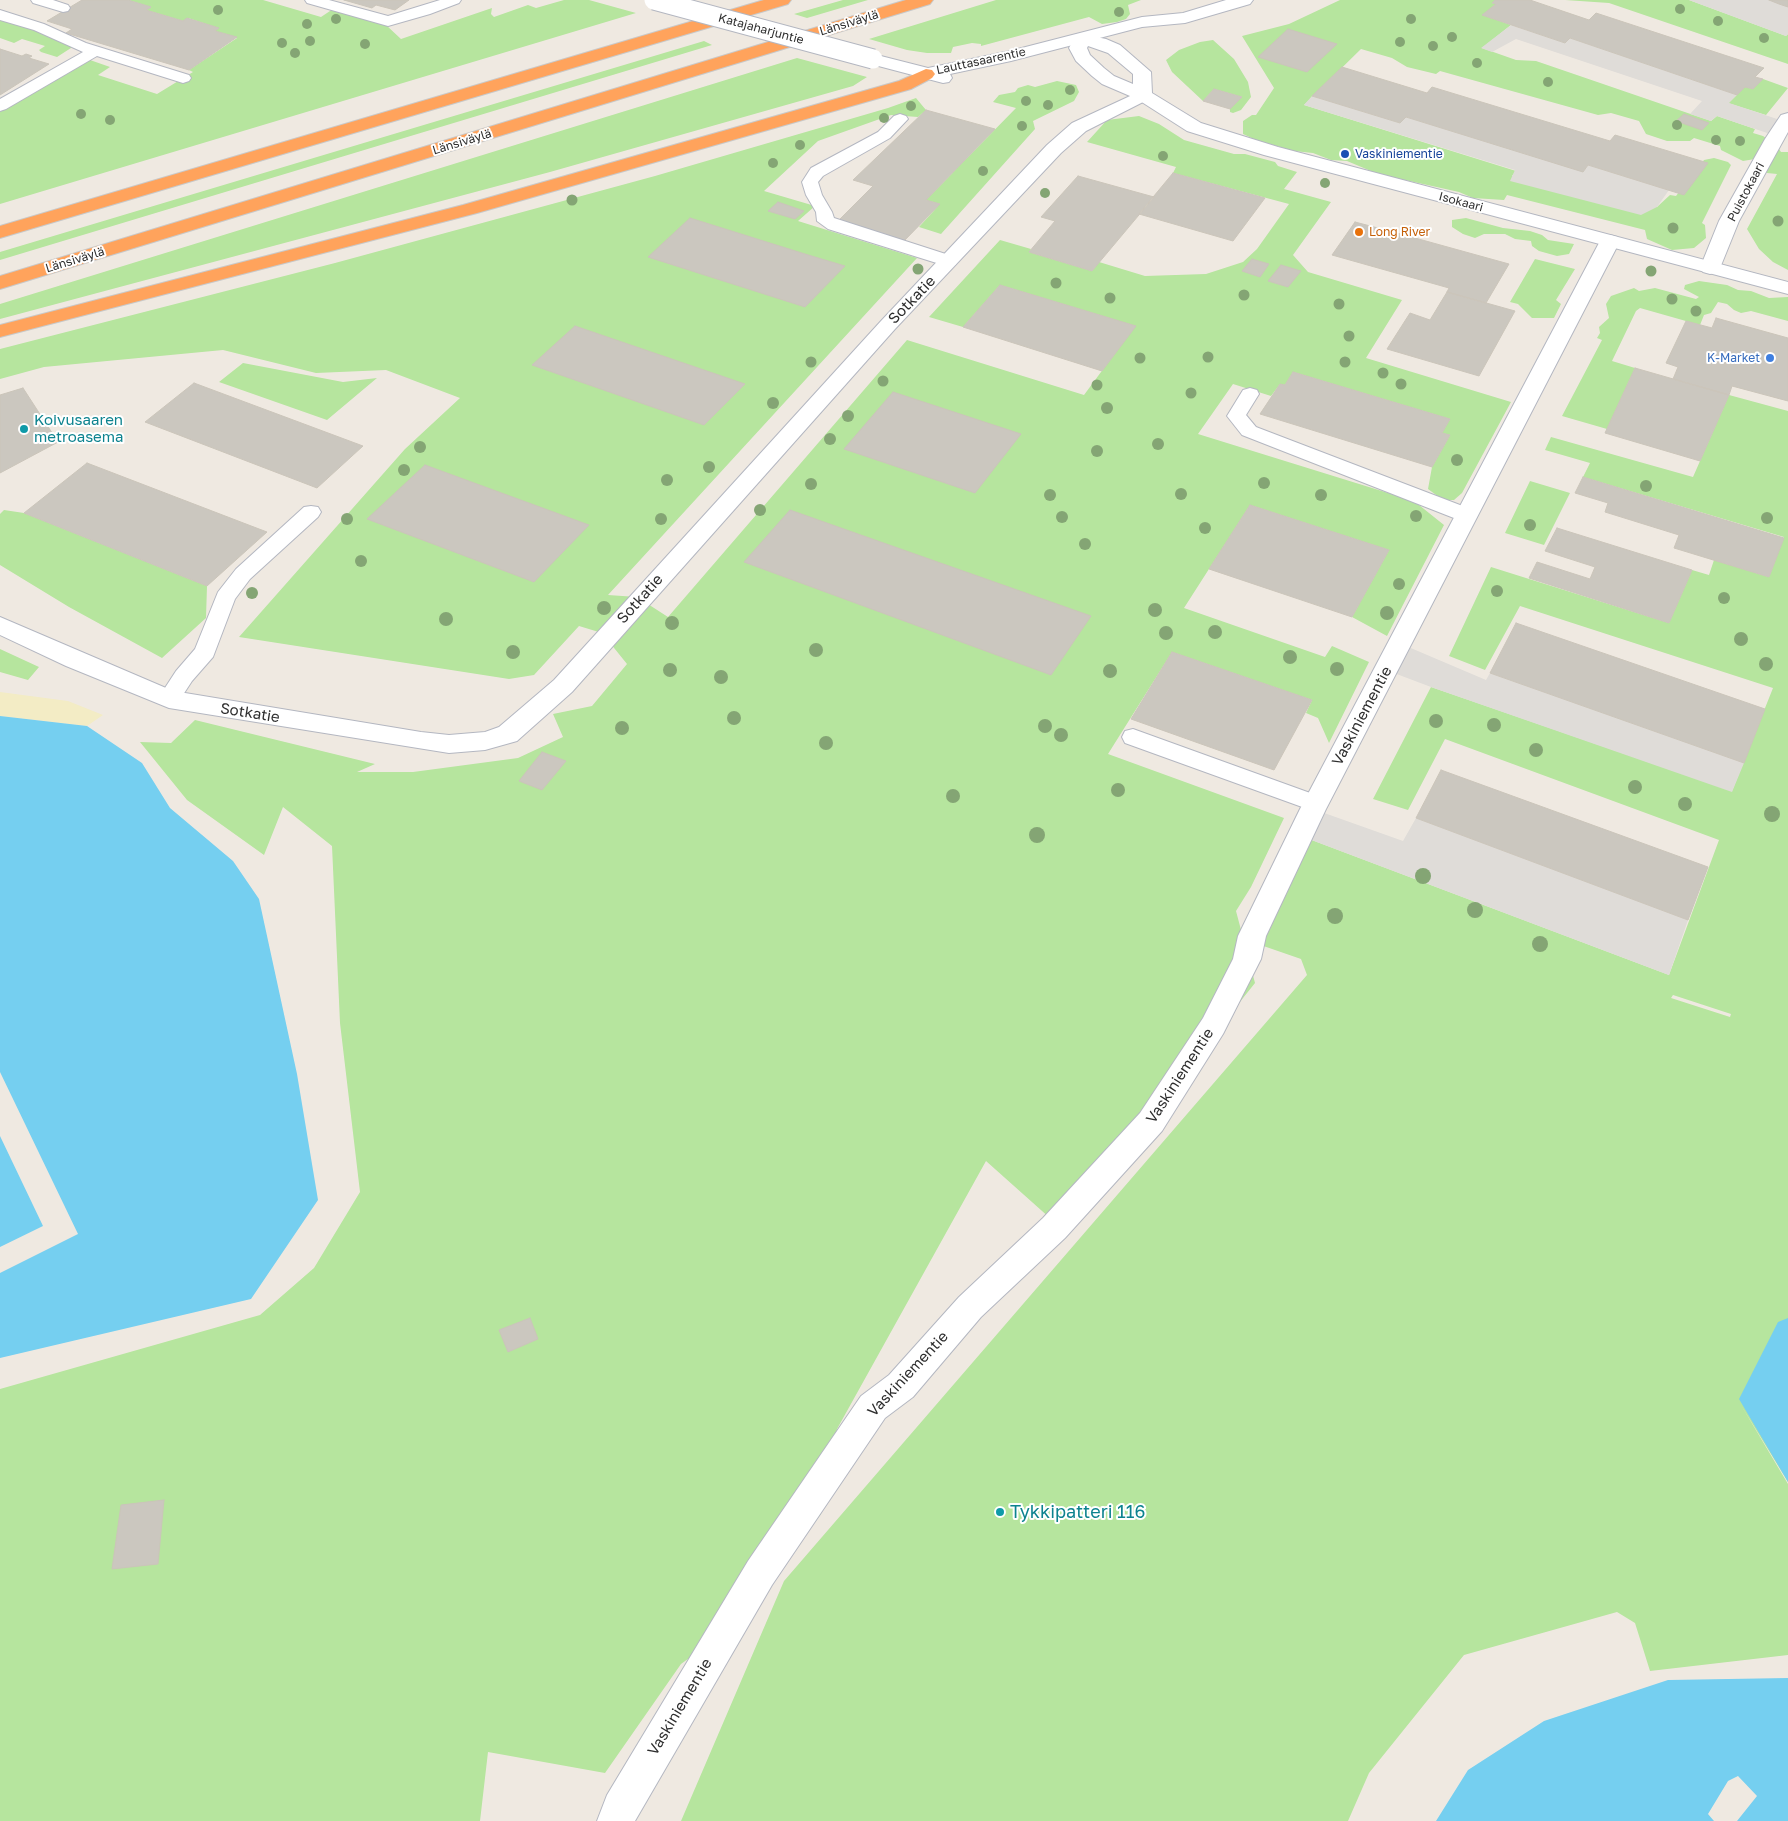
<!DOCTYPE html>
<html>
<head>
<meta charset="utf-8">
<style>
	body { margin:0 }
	canvas { display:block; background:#efe9e1 }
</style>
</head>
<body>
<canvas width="1788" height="1821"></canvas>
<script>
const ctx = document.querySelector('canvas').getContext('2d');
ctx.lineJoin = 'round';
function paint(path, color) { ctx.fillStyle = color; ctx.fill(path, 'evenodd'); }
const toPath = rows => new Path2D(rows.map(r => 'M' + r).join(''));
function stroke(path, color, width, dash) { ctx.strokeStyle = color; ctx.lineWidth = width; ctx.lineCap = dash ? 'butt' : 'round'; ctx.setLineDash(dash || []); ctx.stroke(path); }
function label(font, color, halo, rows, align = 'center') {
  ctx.font = font + ' "Golos Text",sans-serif'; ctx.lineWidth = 4; ctx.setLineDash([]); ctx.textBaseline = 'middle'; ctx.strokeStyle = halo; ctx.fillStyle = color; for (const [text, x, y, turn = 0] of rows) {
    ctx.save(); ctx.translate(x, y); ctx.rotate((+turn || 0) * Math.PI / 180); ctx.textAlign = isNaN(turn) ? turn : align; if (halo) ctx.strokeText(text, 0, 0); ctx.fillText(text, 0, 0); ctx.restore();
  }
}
const green = toPath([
	[128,0,263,0,321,17,333,9,386,25,401,39,492,8,491,14,494,17,528,5,536,8,564,0,589,0,636,13,0,204,0,112,45,84,90,60,110,67,98,75,157,94,193,72,189,70,237,38,215,31,218,28,188,18,183,21,146,10,151,7],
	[843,0,868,0,807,18,794,14],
	[996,0,1141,0,1128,5,1130,14,1126,19,1117,22,1102,24,1089,17,981,46,981,44,972,43,953,47,951,53,927,53,907,50,869,39],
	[1340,0,1495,0,1492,3,1496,4,1483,15,1511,25,1482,48,1516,60,1536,61,1711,121,1717,116,1755,129,1753,133,1763,136,1777,146,1781,152,1788,152,1788,270,1773,262,1759,249,1747,229,1777,174,1767,173,1755,159,1743,161,1721,150,1720,146,1694,138,1690,141,1667,141,1646,134,1639,121,1611,113,1598,115,1440,71,1436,74,1407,67,1392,58,1361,49,1304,105,1516,171,1512,176,1657,207,1670,195,1676,196,1704,160,1714,158,1728,162,1731,165,1702,223,1705,225,1706,238,1694,248,1672,250,1647,239,1645,230,1507,195,1504,200,1473,198,1459,192,1378,174,1347,161,1331,160,1313,153,1294,151,1256,140,1243,134,1243,121,1252,115,1256,115,1274,88,1242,36,1289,24],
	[1565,0,1689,0,1786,36,1788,34,1788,64,1609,3],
	[7,19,71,46,71,48,57,57,41,52,39,50,45,46,22,39,14,43,0,38,0,20],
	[1213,40,1234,59,1248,82,1251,97,1241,110,1233,113,1230,112,1230,109,1242,97,1214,89,1203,101,1172,72,1166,60,1179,50,1200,42],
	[704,41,712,45,0,260,0,252],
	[797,58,867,77,853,86,550,172,0,319,0,304],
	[1763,79,1788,88,1766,115,1728,103,1745,87,1753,89],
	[1057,81,1076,85,1079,92,1074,101,1033,121,1035,129,941,234,919,227,940,204,926,200,1016,108,993,102,999,95,1015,92,1018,88,1028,85,1035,87],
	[916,98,926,110,918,117,891,115,818,141,764,191,815,206,798,221,917,258,608,595,637,597,668,617,907,340,1084,395,1135,326,1000,285,963,327,929,317,1000,240,1031,249,1029,252,1092,271,1099,262,1145,276,1206,274,1243,262,1257,249,1289,204,1173,173,1176,167,1087,142,1107,120,1139,116,1159,124,1184,140,1234,154,1245,154,1275,162,1278,166,1297,172,1284,189,1331,202,1293,255,1308,272,1402,300,1366,358,1511,402,1462,493,1454,500,1443,500,1428,489,1432,467,1450,435,1442,433,1450,419,1293,372,1285,385,1280,384,1271,396,1233,384,1198,434,1414,501,1444,525,1387,636,1352,617,1389,550,1250,505,1184,608,1325,657,1332,646,1369,662,1329,743,1318,718,1306,713,1312,700,1172,652,1108,754,1284,818,1251,887,1236,911,1255,983,1142,1125,1051,1219,986,1161,837,1429,821,1514,736,1624,681,1664,605,1773,488,1752,480,1821,0,1821,0,1389,260,1315,314,1268,360,1192,340,1023,332,846,283,807,264,855,187,800,140,742,171,743,195,720,375,764,357,772,413,772,518,758,563,737,553,714,592,706,627,664,602,633,579,626,534,675,509,679,239,637,405,449,460,398,386,370,316,373,223,350,44,367,0,379,0,349,335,263,655,176,888,108],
	[1466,218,1503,228,1530,231,1542,235,1548,240,1574,244,1569,254,1557,256,1539,251,1532,246,1531,241,1515,239,1505,234,1484,234,1475,238,1463,234,1452,227,1452,220],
	[1535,259,1575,269,1556,300,1561,304,1554,318,1532,318,1518,304,1510,302],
	[1699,281,1727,285,1738,290,1751,291,1769,298,1788,297,1788,321,1751,311,1741,313,1734,310,1727,304,1718,302,1711,313,1704,315,1700,325,1640,308,1636,311,1612,361,1635,368,1607,429,1562,416,1602,340,1597,338,1600,333,1599,327,1609,318,1606,304,1611,296,1634,288,1639,291,1655,288,1696,299,1699,297,1684,289,1685,285],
	[243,363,343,382,377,378,327,420,219,382],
	[1729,395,1788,411,1788,1482,1741,1405,1788,1484,1788,1655,1650,1671,1635,1623,1617,1612,1464,1655,1369,1773,1348,1821,681,1821,784,1581,1307,975,1301,959,1249,941,1301,836,1669,975,1719,840,1445,739,1408,810,1373,799,1431,687,1732,791,1773,688,1520,606,1485,670,1449,656,1491,567,1669,623,1692,570,1709,575,1714,560,1769,577,1784,537,1583,477,1590,463,1545,450,1551,437,1693,477],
	[1673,995,1731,1014,1730,1017,1671,998],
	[1530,481,1570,493,1544,545,1505,533],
	[4,510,24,513,207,586,206,618,162,658,69,607,0,565,0,514],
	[0,649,39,667,28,680,0,672]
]);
const sand = toPath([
	[0,692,68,701,103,715,87,726,0,716]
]);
const plaza = toPath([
	[1689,0,1769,0,1788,7,1788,34,1786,36],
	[1511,25,1565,43,1570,38,1737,95,1729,103,1786,122,1776,136,1717,116,1711,121,1690,114,1702,101,1516,39,1492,52,1481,48],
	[1312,96,1400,123,1406,117,1583,171,1588,165,1669,190,1657,207,1641,215,1510,181,1515,170,1304,105],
	[1399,643,1486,680,1490,673,1744,763,1732,792,1431,687,1386,670],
	[1313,809,1403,841,1416,818,1688,920,1669,975,1301,836]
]);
const water = toPath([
	[0,716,87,726,142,763,170,808,233,861,259,899,297,1074,318,1200,251,1299,0,1358],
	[1788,1318,1788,1482,1739,1399,1778,1322],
	[1788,1678,1788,1821,1737,1821,1757,1796,1738,1776,1728,1781,1708,1814,1714,1821,1436,1821,1468,1770,1544,1721,1668,1680]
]);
const pier = toPath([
	[0,1072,78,1234,0,1273,0,1247,43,1226,0,1136]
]);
const building = toPath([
	[82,0,128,0,151,7,146,10,183,21,187,18,219,28,215,31,237,37,189,70,66,33,72,29,47,21,82,0],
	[344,0,409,0,395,10,376,5,372,8,344,0],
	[1495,0,1530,0,1589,20,1596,13,1764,68,1755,77,1763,79,1753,89,1745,87,1737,95,1570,38,1565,43,1482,15,1496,4,1492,3,1495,0],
	[1769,0,1788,0,1788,7,1779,4,1769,0],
	[1288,29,1337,44,1307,72,1258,57,1288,29],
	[0,49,22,56,26,54,32,56,29,58,49,64,0,95,0,49],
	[1342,67,1427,93,1432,87,1610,141,1615,135,1708,163,1684,195,1588,165,1583,172,1406,117,1400,123,1312,96,1342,67],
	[1214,89,1242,97,1230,109,1203,101,1214,89],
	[926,110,995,129,926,200,940,204,904,241,838,221,873,186,853,180,926,110],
	[1684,114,1709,123,1702,130,1676,121,1684,114],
	[1173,173,1265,198,1233,241,1139,214,1173,173],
	[1078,176,1154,197,1092,271,1029,252,1055,221,1041,217,1078,176],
	[778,202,804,211,795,219,768,211,778,202],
	[690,218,805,254,845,266,805,307,648,257,690,218],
	[1355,222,1397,233,1509,264,1486,303,1447,292,1449,288,1332,255,1355,222],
	[1252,259,1269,264,1260,277,1242,271,1252,259],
	[1281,265,1301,271,1288,287,1268,281,1281,265],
	[1000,285,1136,326,1102,371,963,327,1000,285],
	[1447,292,1515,311,1479,376,1387,349,1410,313,1430,320,1447,292],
	[1716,318,1788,338,1788,401,1732,386,1729,395,1673,379,1678,367,1666,363,1686,321,1712,328,1716,318],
	[575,326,745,384,704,425,532,365,575,326],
	[1635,368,1729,395,1700,461,1605,433,1635,368],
	[1293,372,1450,419,1442,433,1450,435,1432,467,1260,414,1280,384,1285,385,1293,372],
	[194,383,363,446,317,488,145,422,194,383],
	[23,388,58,442,0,473,0,395,23,388],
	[893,392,1021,434,975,493,844,449,893,392],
	[87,463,246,524,267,532,207,586,24,513,87,463],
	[425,465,589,525,534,582,367,519,425,465],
	[1583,477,1784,538,1769,577,1674,548,1679,535,1605,512,1608,503,1575,493,1583,477],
	[1250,505,1389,550,1352,617,1209,569,1250,505],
	[790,510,841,528,1091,616,1051,675,744,562,790,510],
	[1557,528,1692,570,1669,623,1529,578,1537,562,1590,579,1595,567,1545,551,1557,528],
	[1516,623,1765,709,1744,763,1490,673,1516,623],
	[1172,652,1312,700,1274,770,1131,719,1172,652],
	[542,752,566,761,542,790,519,781,542,752],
	[1441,770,1708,867,1688,920,1416,818,1441,770],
	[530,1318,538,1339,508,1352,499,1330,530,1318],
	[164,1500,158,1564,112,1569,121,1505,164,1500]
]);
const service = toPath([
	[31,0,53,0,68,5,70,8,68,11,63,12,33,3,31,0],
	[305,0,329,0,388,16,440,0,461,0,459,3,430,14,388,26,307,3,305,0],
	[0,10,44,24,86,43,189,75,191,78,189,81,183,83,97,56,6,109,0,111,0,99,83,52,34,30,0,20,0,10],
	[900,114,906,116,908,119,890,138,823,176,818,182,822,195,832,212,834,218,955,257,958,261,955,265,949,266,943,265,828,229,817,221,816,212,806,195,802,182,811,168,878,132,894,116,900,114],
	[1250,388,1257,390,1259,394,1246,415,1256,427,1473,510,1476,515,1473,520,1466,521,1459,520,1242,435,1227,416,1243,390,1250,388],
	[311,506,318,507,321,512,318,517,250,579,235,599,213,657,192,681,177,704,169,707,161,704,158,699,161,694,176,671,195,649,218,592,236,569,304,507,311,506],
	[1133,729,1324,798,1327,804,1324,810,1316,812,1125,743,1122,737,1125,731,1133,729]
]);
const minor = toPath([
	[1143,90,1149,91,1152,95,1149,99,1086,131,1061,153,895,329,572,692,517,741,485,750,449,753,169,708,66,666,0,635,0,617,173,691,421,732,449,735,485,732,499,727,554,680,881,321,1047,145,1072,123,1143,90],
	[1788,113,1788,132,1739,221,1720,268,1717,272,1710,274,1703,272,1700,268,1719,221,1765,139,1781,115,1788,113],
	[1610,235,1617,237,1620,241,1326,809,1266,936,1261,959,1223,1034,1162,1131,1065,1238,981,1317,913,1397,885,1418,772,1585,635,1821,597,1821,607,1795,748,1561,861,1396,889,1375,959,1297,1043,1218,1140,1113,1203,1018,1233,959,1238,936,1300,809,1600,241,1603,237,1610,235]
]);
const tertiary = toPath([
	[1082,34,1106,39,1120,45,1151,72,1152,93,1201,123,1278,147,1788,282,1788,294,1264,155,1187,131,1137,99,1102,84,1092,76,1076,61,1069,48,1076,35,1082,34],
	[1088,46,1108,53,1133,74,1133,84,1114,76,1104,68,1090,55,1087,48,1088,46]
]);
const secondary = toPath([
	[1226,0,1253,0,1250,4,1185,23,1142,27,1011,61,950,74,952,78,949,82,943,83,867,63,864,59,867,55,873,54,928,68,1010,51,1142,17,1183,13,1226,0]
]);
const motorway = toPath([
	[764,0,791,0,788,4,0,238,0,226,764,0],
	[906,0,933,0,930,4,0,289,0,276,906,0],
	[926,69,932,70,935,74,932,78,911,89,477,213,0,337,0,325,463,205,899,81,926,69]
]);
const secondaryBridge = toPath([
	[654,0,873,59]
]);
const trees = [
	[1680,9,5],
	[218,10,5],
	[1119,12,5],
	[336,19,5],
	[1411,19,5],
	[1718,21,5],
	[307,24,5],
	[1452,37,5],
	[1764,38,5],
	[310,41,5],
	[1400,42,5],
	[282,43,5],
	[365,44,5],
	[1433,46,5],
	[295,53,5],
	[1477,63,5],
	[1548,82,5],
	[1070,90,5],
	[1026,101,5],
	[1048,105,5],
	[911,106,5],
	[81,114,5],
	[884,118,5],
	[110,120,5],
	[1677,125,5],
	[1022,126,5],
	[1716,140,5],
	[1740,141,5],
	[800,145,5],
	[1163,156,5],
	[773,163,5],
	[983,171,5],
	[1325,183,5],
	[1045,193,5],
	[572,200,5.5],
	[1778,221,5.5],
	[1673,228,5.5],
	[918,269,5.5],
	[1651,271,5.5],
	[1056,283,5.5],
	[1244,295,5.5],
	[1110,298,5.5],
	[1672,299,5.5],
	[1339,304,5.5],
	[1696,311,5.5],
	[1349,336,5.5],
	[1208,357,5.5],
	[1140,358,5.5],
	[811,362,5.5],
	[1345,362,5.5],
	[1383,373,5.5],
	[883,381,5.5],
	[1401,384,5.5],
	[1097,385,5.5],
	[1191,393,5.5],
	[773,403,6],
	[1107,408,6],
	[848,416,6],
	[830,439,6],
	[1158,444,6],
	[420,447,6],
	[1097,451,6],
	[1457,460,6],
	[709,467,6],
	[404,470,6],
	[667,480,6],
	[1264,483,6],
	[811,484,6],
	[1646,486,6],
	[1181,494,6],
	[1050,495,6],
	[1321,495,6],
	[760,510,6],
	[1416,516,6],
	[1062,517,6],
	[1767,518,6],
	[347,519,6],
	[661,519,6],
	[1530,525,6],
	[1205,528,6],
	[1085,544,6],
	[361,561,6],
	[1399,584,6],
	[1497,591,6],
	[252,593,6],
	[1724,598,6],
	[604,608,7],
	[1155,610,7],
	[1387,613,7],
	[446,619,7],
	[672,623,7],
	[1215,632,7],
	[1166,633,7],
	[1741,639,7],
	[816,650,7],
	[513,652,7],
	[1290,657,7],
	[1766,664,7],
	[1337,669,7],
	[670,670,7],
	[1110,671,7],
	[721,677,7],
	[734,718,7],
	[1436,721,7],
	[1494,725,7],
	[1045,726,7],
	[622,728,7],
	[1061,735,7],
	[826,743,7],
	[1536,750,7],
	[1635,787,7],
	[1118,790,7],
	[953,796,7],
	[1685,804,7],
	[1772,814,8],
	[1037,835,8],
	[1423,876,8],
	[1475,910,8],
	[1335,916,8],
	[1540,944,8]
];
const markers = [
	[1345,154,5,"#1a4fb4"],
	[1359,232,5,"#e8710a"],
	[1770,358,5,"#3f7fe0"],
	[24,429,5,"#0f9aa8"],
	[1000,1512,5,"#0f9aa8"]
];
const farStreetnames = [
	["Länsiväylä",849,23,-17],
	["Katajaharjuntie",761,29,15],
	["Lauttasaarentie",981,61,-12],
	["Länsiväylä",462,142,-17],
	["Puistokaari",1746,192,-62],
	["Isokaari",1461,202,15],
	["Länsiväylä",75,260,-17]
];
const farTransitnames = [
	["Vaskiniementie",1355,154]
];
const farFoodnames = [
	["Long River",1369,232]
];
const farShopnames = [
	["K-Market",1760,358]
];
const streetNames = [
	["Sotkatie",912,300,-46],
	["Sotkatie",640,599,-48],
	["Sotkatie",250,713,9],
	["Vaskiniementie",1362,716,-62],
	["Vaskiniementie",1180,1076,-57],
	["Vaskiniementie",908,1374,-47],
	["Vaskiniementie",680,1707,-59]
];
const cultureNames = [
	["Koivusaaren",34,420],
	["metroasema",34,437]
];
const nearCulturenames = [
	["Tykkipatteri 116",1010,1512]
];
paint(green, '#b6e59e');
paint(sand, '#f3ecc5');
paint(plaza, '#dfdcd8');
paint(water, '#75cff0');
paint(pier, '#efe9e1');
paint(building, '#cbc7bf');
stroke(building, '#cbc5ba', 1);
stroke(service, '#b4b7c1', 2);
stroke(minor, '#b4b7c1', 2);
stroke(tertiary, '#b4b7c1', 2);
stroke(secondary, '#b4b7c1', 2);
stroke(motorway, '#c9c9c9', 2);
paint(service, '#fff');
paint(minor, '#fff');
paint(tertiary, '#fff');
paint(secondary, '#fff');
paint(motorway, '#ffa35c');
stroke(secondaryBridge, '#b4b7c1', 21, []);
stroke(secondaryBridge, '#fff', 19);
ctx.fillStyle = '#84a574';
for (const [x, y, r] of trees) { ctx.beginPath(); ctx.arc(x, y, r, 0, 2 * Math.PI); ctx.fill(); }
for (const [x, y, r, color] of markers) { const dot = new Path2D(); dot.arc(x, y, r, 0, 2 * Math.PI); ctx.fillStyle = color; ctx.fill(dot); stroke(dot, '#fff', 2); }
label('12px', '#2e2e2e', '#fff', farStreetnames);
label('12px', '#164399', '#fff', farTransitnames, 'left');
label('12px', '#c56008', '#fff', farFoodnames, 'left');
label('12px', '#366cbe', '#fff', farShopnames, 'right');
label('15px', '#2e2e2e', '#fff', streetNames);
label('15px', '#0d838f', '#fff', cultureNames, 'left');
label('18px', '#0d838f', '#fff', nearCulturenames, 'left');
</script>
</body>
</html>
